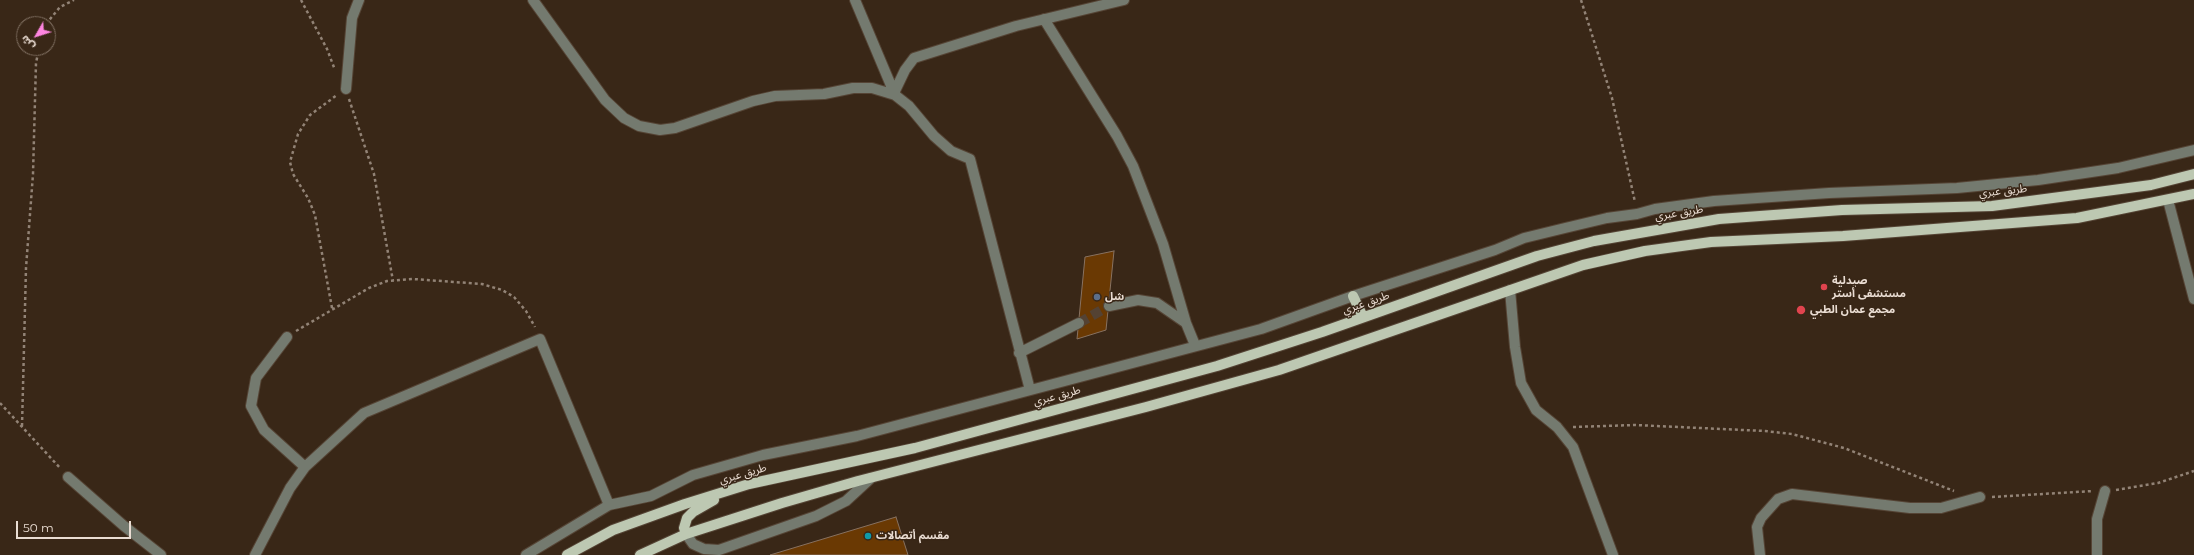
<!DOCTYPE html>
<html>
<head>
<meta charset="utf-8">
<style>
	body { margin:0 }
	#map { position:relative; width:2194px; height:555px; overflow:hidden; background:#392717; font-family:Montserrat,"Noto Sans Arabic",sans-serif }
	canvas { display:block }
	.north { position:absolute; left:16px; top:16px; width:40px; height:40px; box-sizing:border-box; background:#392717; border:1px solid #807062; border-radius:50%; rotate:231deg; font-size:11px; font-weight:700; line-height:16px; text-align:center; color:#eaddd3 }
	.north::after { content:''; display:block; margin:auto; width:14px; height:18px; background:#fe85e0; clip-path:polygon(50% 0,100% 100%,50% 72%,0 100%) }
	.scale { position:absolute; left:16px; top:521px; width:115px; height:18px; box-sizing:border-box; border:2px solid #eaddd3; border-top:0; padding-left:5px; font-size:12px; line-height:14px; white-space:nowrap; color:#eaddd3; -webkit-text-stroke:3px #392717; paint-order:stroke }
</style>
</head>
<body>
<div id="map">
<canvas width="2194" height="555"></canvas>
<div class="north">ش</div>
<div class="scale">50 m</div>
</div>
<script>
const ctx = document.querySelector('canvas').getContext('2d');
ctx.lineJoin = 'round';
function paint(path, color) { ctx.fillStyle = color; ctx.fill(path, 'evenodd'); }
const toPath = rows => new Path2D(rows.map(r => 'M' + r).join(''));
function stroke(path, color, width, dash) { ctx.strokeStyle = color; ctx.lineWidth = width; ctx.lineCap = dash ? 'butt' : 'round'; ctx.setLineDash(dash || []); ctx.stroke(path); }
function label(font, color, halo, rows, align = 'center') {
  ctx.font = font + ' Montserrat,"Noto Sans Arabic",sans-serif'; ctx.lineWidth = 3; ctx.setLineDash([]); ctx.textBaseline = 'middle'; ctx.strokeStyle = halo; ctx.fillStyle = color; for (const [text, x, y, turn = 0] of rows) {
    ctx.save(); ctx.translate(x, y); ctx.rotate((+turn || 0) * Math.PI / 180); ctx.textAlign = isNaN(turn) ? turn : align; if (halo) ctx.strokeText(text, 0, 0); ctx.fillText(text, 0, 0); ctx.restore();
  }
}
const building = toPath([
	[1114,251,1106,330,1077,339,1085,257,1114,251],
	[896,517,908,555,770,555,896,517]
]);
const minorTunnel = toPath([
	[1079,323,1109,306]
]);
const path = toPath([
	[301,0,327,49,335,70],
	[1581,0,1612,98,1635,202],
	[46,24,60,7,74,0],
	[349,99,374,174,393,281],
	[332,308,315,215,308,198,293,174,290,162,298,134,310,115,337,95],
	[296,331,369,288,387,281,413,279,482,284,502,290,514,297,526,311,535,327],
	[0,403,61,469],
	[22,426,26,268,33,174,36,63,39,48],
	[1573,427,1635,425,1765,431,1792,434,1844,448,1954,491],
	[2116,490,2158,483,2194,471],
	[1992,497,2093,491]
]);
const minor = toPath([
	[533,0,605,100,624,118,639,126,660,130,675,128,753,101,775,96,824,94,853,88,872,88,895,95,909,106,934,136,951,151,970,159,1030,390],
	[855,0,895,95],
	[1044,19,1117,136,1133,166,1163,244,1186,323,1195,345],
	[346,89,352,18,359,0],
	[894,93,905,70,914,58,1016,26,1124,0],
	[2168,200,2194,299],
	[1510,290,1515,347,1521,383,1536,410,1557,427,1573,447,1613,555],
	[1109,306,1138,300,1157,303,1186,323],
	[287,337,256,378,251,406,264,430,305,467],
	[1019,353,1079,323],
	[68,477,124,526,161,555],
	[686,534,693,544,704,549,719,550,816,516,846,501,871,478],
	[255,555,290,488,305,467,364,413,540,339,609,505],
	[526,555,609,505,651,496,693,475,763,455,857,436,1261,329,1353,296,1495,250,1524,238,1565,228,1607,218,1637,214,1655,209,1714,201,1829,193,1957,188,2038,180,2118,168,2194,150],
	[1760,555,1757,527,1761,518,1778,499,1792,494,1910,508,1941,508,1980,497],
	[2097,555,2097,519,2105,491]
]);
const major = toPath([
	[1353,296,1363,317],
	[686,534,684,528,687,518,693,512,714,500],
	[567,555,613,530,685,504,749,484,915,448,1217,366,1322,332,1537,256,1594,241,1719,219,1842,210,1992,206,2151,185,2194,174],
	[640,555,686,534,782,503,858,481,1146,407,1279,370,1583,265,1645,251,1711,242,1843,236,2077,218,2194,194]
]);
const markers = [
	[1824,287,4,"#e0444e"],
	[1097,297,4,"#5c6f8a"],
	[1801,310,5,"#e0444e"],
	[868,536,4,"#0f9aa8"]
];
const streetNames = [
	["طريق عبري",2003,191,-6],
	["طريق عبري",1679,213,-9],
	["طريق عبري",1366,303,-19],
	["طريق عبري",1057,396,-15],
	["طريق عبري",743,474,-16]
];
const poiNames = [
	["صيدلية",1832,281],
	["مستشفى أستر",1832,294],
	["شل",1105,297],
	["مجمع عمان الطبي",1810,310],
	["مقسم أتصالات",876,536]
];
paint(building, '#6a3903');
stroke(building, '#887261', 1);
stroke(minorTunnel, '#544233', 10, [10, 5]);
stroke(minor, '#554435', 12);
stroke(major, '#554435', 12);
stroke(path, '#928376', 2.5, [3, 3]);
stroke(minor, '#747a6f', 10);
stroke(major, '#bdc8b2', 10);
for (const [x, y, r, color] of markers) { const dot = new Path2D(); dot.arc(x, y, r, 0, 2 * Math.PI); ctx.fillStyle = color; ctx.fill(dot); stroke(dot, '#392717', 1.5); }
label('11px', '#eaddd3', '#392717', streetNames);
label('bold 11px', '#eaddd3', '#392717', poiNames, 'left');
</script>
</body>
</html>
